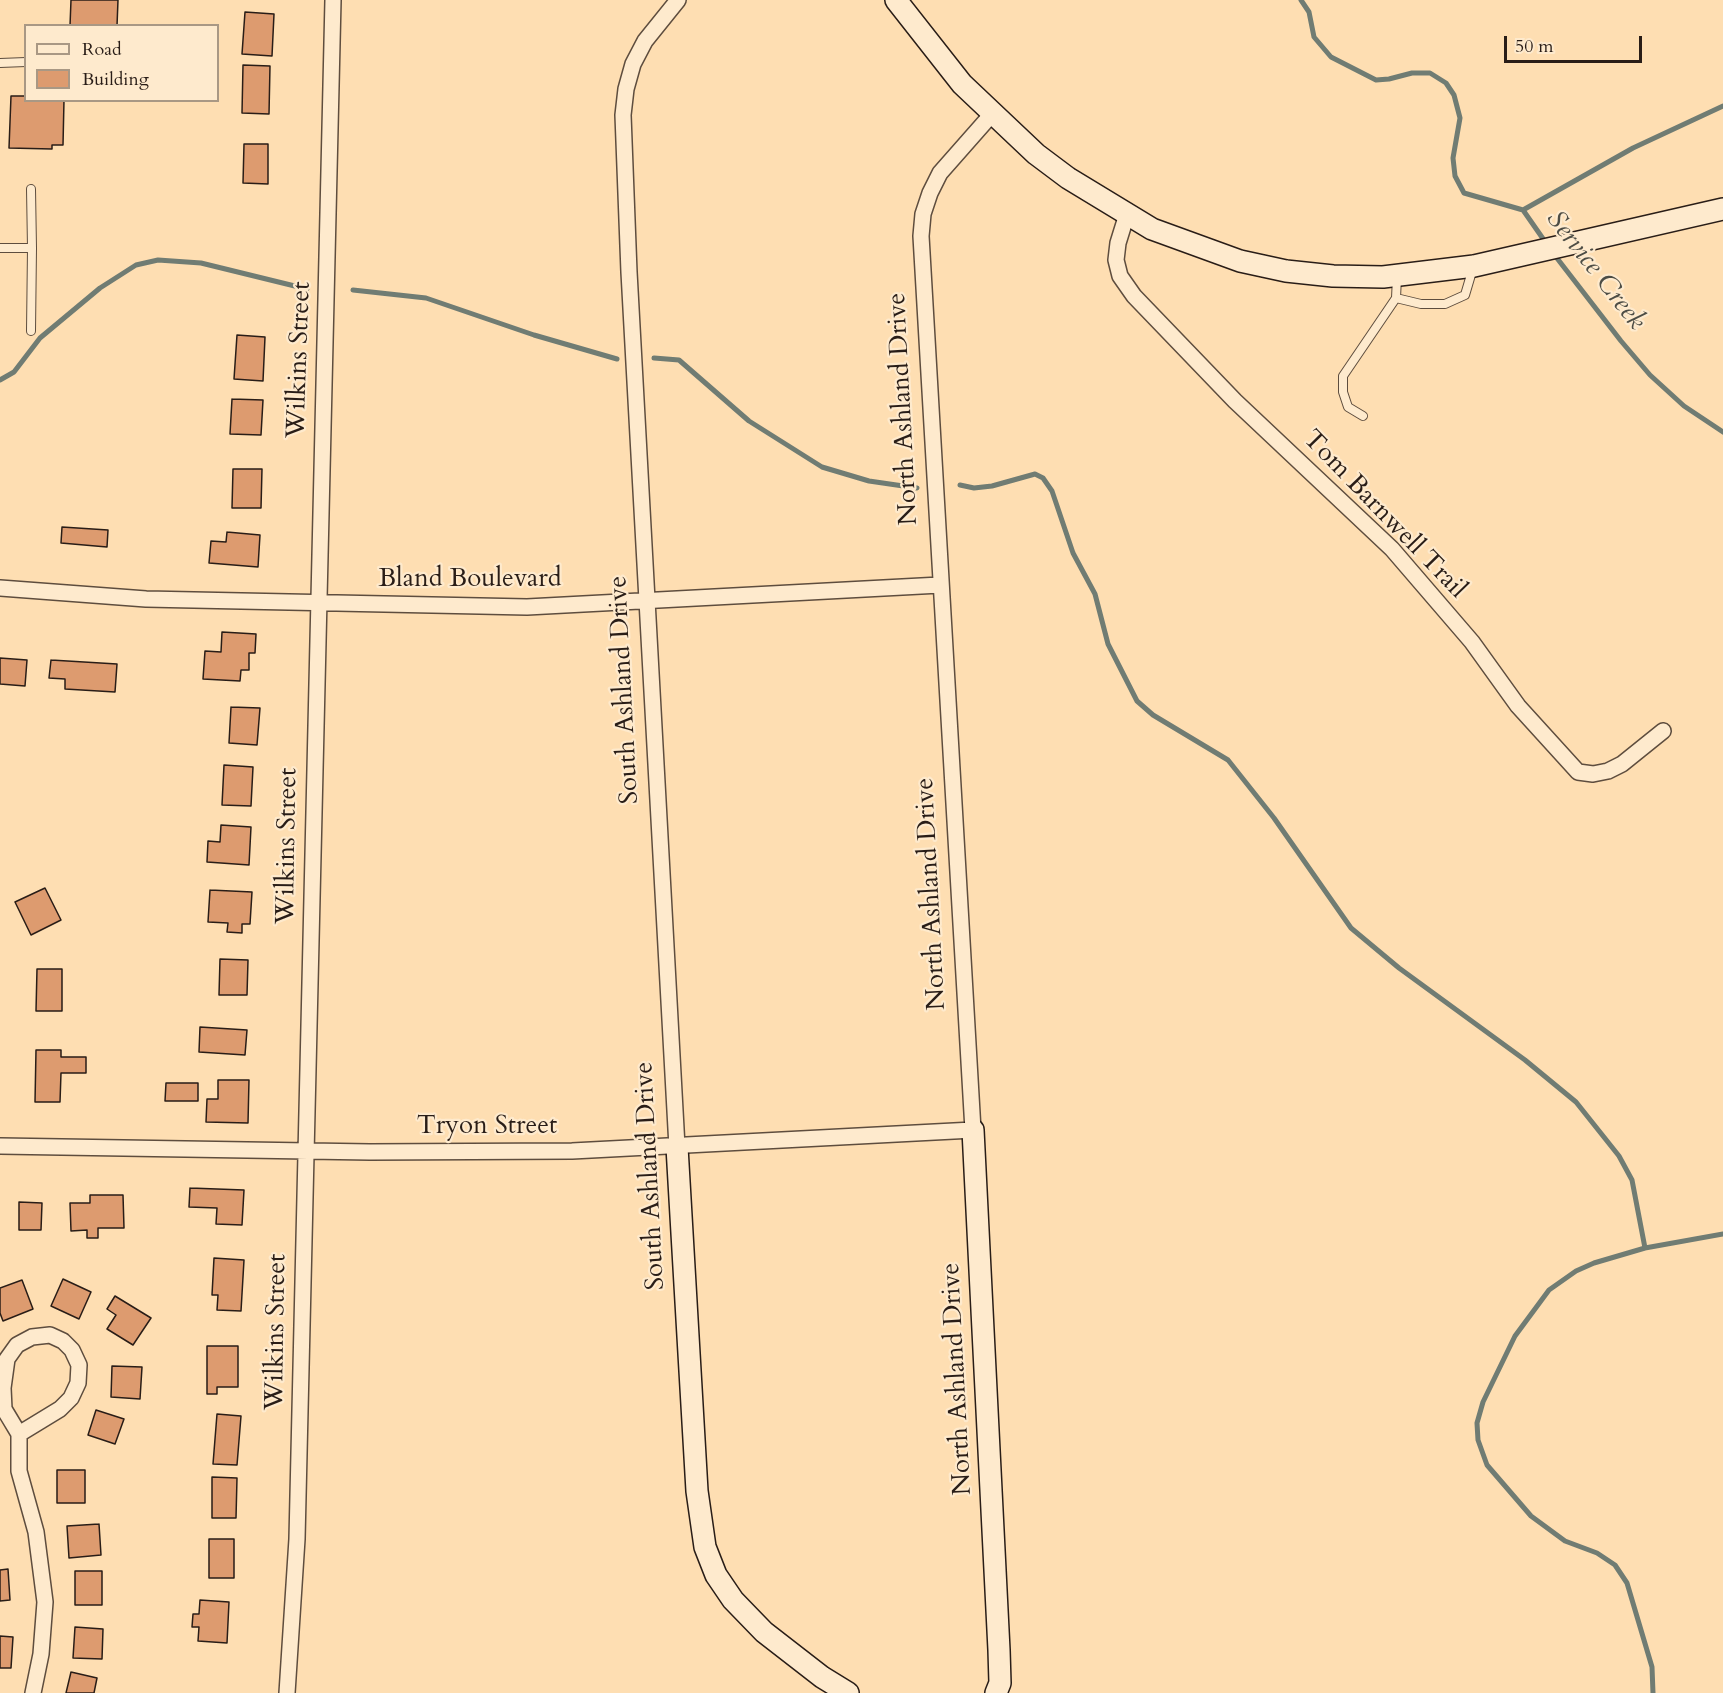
<!DOCTYPE html>
<html>
<head>
<meta charset="utf-8">
<style>
	body { margin:0 }
	#map { position:relative; width:1723px; height:1693px; overflow:hidden; background:#fedeb2; font-family:Cardo,serif }
	canvas { display:block }
	.legend { position:absolute; left:24px; top:24px; width:195px; height:78px; box-sizing:border-box; background:#feeacd; border:2px solid #a99884; margin:0; padding:8px 10px; list-style:none; font-size:18px; color:#291d17 }
	.legend li { display:flex; align-items:center; gap:12px; height:30px }
	.legend b { width:30px; border:2px solid #a99884 }
	.scale { position:absolute; left:1504px; top:36px; width:138px; height:27px; box-sizing:border-box; border:3px solid #291d17; border-top:0; padding-left:8px; font-size:18px; line-height:21px; white-space:nowrap; color:#291d17; -webkit-text-stroke:4px #feeacd; paint-order:stroke }
</style>
</head>
<body>
<div id="map">
<canvas width="1723" height="1693"></canvas>
<ul class="legend">
<li><b style="height:8px;background:#feeacd"></b>Road</li>
<li><b style="height:16px;background:#dd9b6f"></b>Building</li>
</ul>
<div class="scale">50 m</div>
</div>
<script>
const ctx = document.querySelector('canvas').getContext('2d');
ctx.lineJoin = 'round';
const toPath = rows => new Path2D(rows.map(r => 'M' + r).join(''));
function stroke(path, color, width, dash) { ctx.strokeStyle = color; ctx.lineWidth = width; ctx.lineCap = dash ? 'butt' : 'round'; ctx.setLineDash(dash || []); ctx.stroke(path); }
function paint(path, color) { ctx.fillStyle = color; ctx.fill(path, 'evenodd'); }
function label(font, color, halo, rows, align = 'center') {
  ctx.font = font + ' Cardo,serif'; ctx.lineWidth = 4.5; ctx.setLineDash([]); ctx.textBaseline = 'middle'; ctx.strokeStyle = halo; ctx.fillStyle = color; for (const [text, x, y, turn = 0] of rows) {
    ctx.save(); ctx.translate(x, y); ctx.rotate((+turn || 0) * Math.PI / 180); ctx.textAlign = isNaN(turn) ? turn : align; if (halo) ctx.strokeText(text, 0, 0); ctx.fillText(text, 0, 0); ctx.restore();
  }
}
const stream = toPath([
	[1301,0,1309,12,1314,37,1331,57,1376,80,1389,79,1412,73,1430,73,1446,83,1454,95,1460,118,1453,158,1455,176,1464,193,1523,210],
	[1523,210,1546,243],
	[1523,210,1633,148,1723,106],
	[1553,253,1621,341,1650,375,1684,406,1723,432],
	[353,290,426,298,534,335,617,359],
	[654,358,679,360,749,421,822,467,869,481,917,488],
	[0,380,14,372,40,338,100,288,136,265,158,260,201,263,307,289],
	[960,485,974,488,992,486,1035,474,1043,478,1052,491,1073,553,1095,594,1108,644,1137,701,1153,715,1228,760,1274,818,1351,928,1399,968,1525,1060,1576,1102,1619,1156,1632,1180,1645,1248],
	[1653,1693,1652,1667,1627,1583,1615,1565,1597,1553,1565,1541,1531,1516,1487,1465,1478,1440,1477,1423,1483,1402,1515,1336,1549,1290,1576,1271,1594,1263,1645,1248,1723,1234]
]);
const building = toPath([
	[71,0,118,0,117,26,70,26,71,0],
	[245,12,274,14,272,56,242,54,245,12],
	[243,65,270,66,269,114,242,113,243,65],
	[11,96,26,96,26,100,64,100,63,145,52,145,52,149,9,148,11,96],
	[244,144,268,144,268,184,243,183,244,144],
	[237,335,265,337,263,381,234,379,237,335],
	[232,399,263,400,261,435,230,434,232,399],
	[233,469,262,469,261,508,232,508,233,469],
	[62,527,108,530,107,547,61,543,62,527],
	[227,532,260,535,258,567,209,563,211,541,226,542,227,532],
	[222,632,256,634,255,653,249,653,249,670,241,670,240,681,203,679,205,651,221,652,222,632],
	[0,658,27,660,25,686,0,684,0,658],
	[51,660,117,664,115,692,65,689,65,679,49,678,51,660],
	[231,707,260,708,257,745,229,743,231,707],
	[224,765,253,767,251,806,222,805,224,765],
	[221,825,251,827,249,865,207,862,208,841,220,842,221,825],
	[45,888,61,920,31,935,15,902,45,888],
	[210,890,252,892,250,924,242,924,242,933,227,932,228,923,208,922,210,890],
	[220,959,248,960,247,995,219,995,220,959],
	[37,969,62,969,62,1011,36,1011,37,969],
	[200,1027,247,1030,245,1055,199,1052,200,1027],
	[36,1050,61,1050,61,1057,86,1057,86,1073,61,1073,60,1102,35,1102,36,1050],
	[218,1080,249,1080,248,1123,206,1122,207,1099,218,1099,218,1080],
	[166,1083,198,1083,198,1101,165,1101,166,1083],
	[190,1188,244,1190,242,1225,216,1224,217,1208,189,1207,190,1188],
	[90,1195,123,1195,124,1228,98,1228,98,1238,87,1238,87,1230,71,1231,70,1203,90,1203,90,1195],
	[19,1202,42,1203,41,1230,19,1230,19,1202],
	[214,1258,244,1260,241,1311,217,1310,218,1295,212,1295,214,1258],
	[63,1279,91,1292,79,1319,51,1306,63,1279],
	[22,1280,33,1309,3,1321,0,1313,0,1288,22,1280],
	[115,1296,151,1318,133,1345,107,1329,116,1315,107,1309,115,1296],
	[207,1346,238,1346,238,1387,217,1387,217,1394,207,1394,207,1346],
	[112,1366,142,1367,140,1399,111,1397,112,1366],
	[96,1410,124,1419,115,1444,88,1435,96,1410],
	[217,1414,241,1416,237,1465,213,1464,217,1414],
	[57,1470,85,1470,85,1503,57,1503,57,1470],
	[212,1477,237,1478,236,1518,212,1518,212,1477],
	[99,1524,101,1555,69,1558,67,1526,99,1524],
	[209,1539,234,1539,234,1578,209,1578,209,1539],
	[8,1569,10,1600,0,1601,0,1570,8,1569],
	[75,1571,102,1571,102,1605,75,1605,75,1571],
	[200,1600,229,1602,227,1643,198,1641,199,1627,192,1627,193,1614,199,1614,200,1600],
	[75,1627,103,1629,102,1659,73,1658,75,1627],
	[0,1636,13,1637,11,1668,0,1668,0,1636],
	[71,1672,97,1678,94,1693,66,1693,71,1672]
]);
const lane = toPath([
	[0,63,26,62],
	[31,189,32,248],
	[0,248,32,248,31,331],
	[1396,298,1421,304,1445,304,1465,295,1473,268],
	[1363,416,1348,407,1343,392,1343,376,1396,298,1397,277]
]);
const street = toPath([
	[1127,214,1118,243,1116,260,1120,276,1134,296,1235,401,1392,549,1472,642,1518,706,1578,772,1593,774,1608,771,1622,764,1663,731],
	[0,588,146,599,527,607,940,585],
	[0,1146,370,1152,572,1151,973,1130,921,236,923,214,930,193,940,173,992,114],
	[677,1147,629,272,623,115,626,89,633,64,645,41,678,0],
	[50,1335,63,1341,72,1350,79,1365,78,1383,71,1398,60,1409,19,1434,4,1409,3,1388,7,1359,17,1345,32,1337,50,1335],
	[19,1434,19,1471,36,1532,45,1602,41,1654,33,1693],
	[287,1693,297,1539,333,0]
]);
const secondary = toPath([
	[896,0,962,84,1036,154,1068,178,1152,229,1240,261,1286,271,1333,276,1383,277,1474,266,1723,209],
	[973,1130,999,1650,1000,1683,996,1693],
	[677,1147,697,1491,705,1547,716,1575,733,1600,764,1632,822,1677,848,1693]
]);
const streetNames = [
	["Wilkins Street",300,360,-88],
	["North Ashland Drive",904,409,-93],
	["Tom Barnwell Trail",1384,515,46],
	["Bland Boulevard",470,580],
	["South Ashland Drive",625,690,-93],
	["Wilkins Street",288,846,-89],
	["North Ashland Drive",932,894,-93],
	["Tryon Street",487,1127],
	["South Ashland Drive",651,1176,-93],
	["Wilkins Street",277,1332,-89],
	["North Ashland Drive",958,1379,-93]
];
const waterNames = [
	["Service Creek",1595,271,52]
];
stroke(stream, '#707c73', 5);
paint(building, '#dd9b6f');
stroke(building, '#291d17', 1.5);
stroke(lane, '#5e4d3e', 10);
stroke(street, '#5e4d3e', 18);
stroke(secondary, '#291d17', 24);
stroke(lane, '#feeacd', 8);
stroke(street, '#feeacd', 15);
stroke(secondary, '#feeacd', 21);
label('26px', '#291d17', '#feeacd', streetNames);
label('italic 27px', '#4d4d45', '#feeacd', waterNames);
</script>
</body>
</html>
